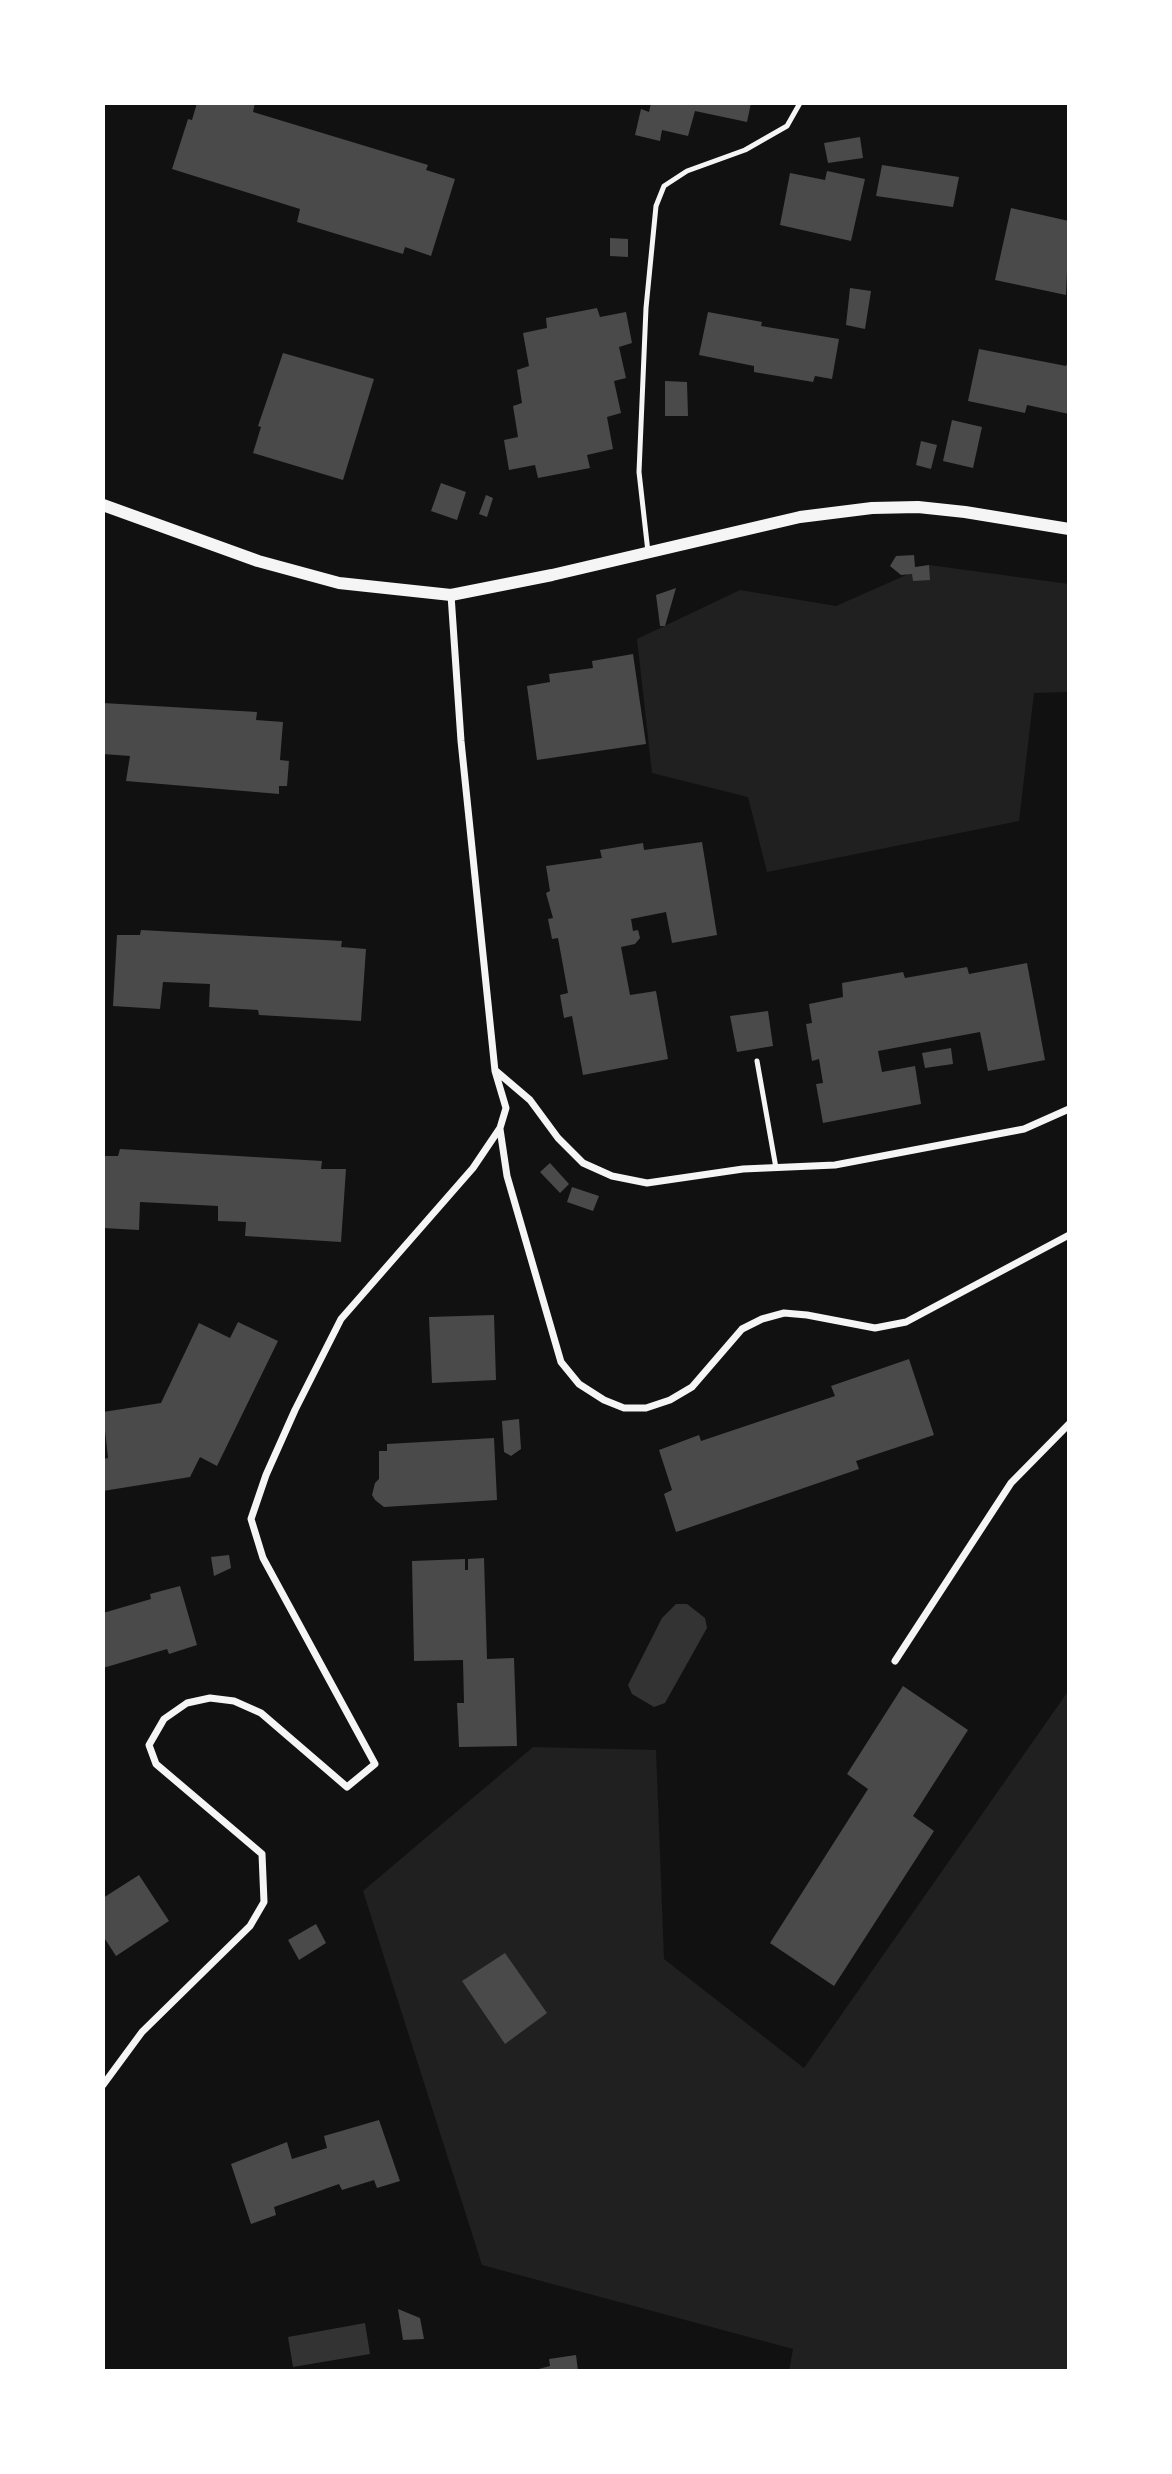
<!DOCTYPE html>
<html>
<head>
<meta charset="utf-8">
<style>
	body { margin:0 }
	#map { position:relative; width:1172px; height:2474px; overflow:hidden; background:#111; font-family:Rubik,sans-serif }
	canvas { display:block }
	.frame { position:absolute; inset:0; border:105px solid #fff; pointer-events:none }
</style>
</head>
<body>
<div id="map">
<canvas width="1172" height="2474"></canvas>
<div class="frame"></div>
</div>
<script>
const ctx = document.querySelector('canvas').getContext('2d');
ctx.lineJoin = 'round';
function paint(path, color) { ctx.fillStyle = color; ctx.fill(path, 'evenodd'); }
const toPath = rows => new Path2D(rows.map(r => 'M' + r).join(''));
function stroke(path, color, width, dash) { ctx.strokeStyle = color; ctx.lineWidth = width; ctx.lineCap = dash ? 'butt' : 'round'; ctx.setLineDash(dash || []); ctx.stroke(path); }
const green = toPath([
	[929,565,1069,584,1069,692,1034,693,1019,821,767,872,748,797,652,773,637,639,740,590,836,606],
	[1069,1690,1069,2371,789,2371,793,2349,482,2265,363,1891,533,1747,656,1750,664,1959,804,2068]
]);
const water = toPath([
	[676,1604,687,1604,705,1618,707,1628,665,1703,654,1707,632,1694,628,1685,662,1618],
	[365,2323,370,2354,293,2367,288,2337]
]);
const building = toPath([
	[197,103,255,103,253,112,428,165,426,170,455,179,431,256,405,247,403,254,297,222,300,209,172,169,188,119,192,120],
	[651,103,751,103,747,122,695,111,688,136,662,130,660,141,635,135,641,109,649,112],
	[860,137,863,158,828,163,824,143],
	[882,165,959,177,953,207,876,196],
	[827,171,865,179,851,241,780,225,790,173,825,180],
	[1011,208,1069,221,1066,295,995,280],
	[610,238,628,239,628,257,610,256],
	[850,288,871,291,865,329,846,325],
	[597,308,600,317,626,312,632,343,619,347,626,378,614,381,621,413,607,417,613,449,587,455,590,468,538,478,535,465,509,470,504,440,518,437,513,406,522,403,517,370,529,366,523,333,547,328,546,318],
	[708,312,762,322,761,326,839,339,832,379,815,376,813,382,754,372,754,366,699,355],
	[979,349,1066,366,1069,359,1069,414,1027,405,1025,413,968,401],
	[283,353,374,379,343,480,253,453,261,427,258,426],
	[665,381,687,382,688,416,665,416],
	[952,420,982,427,973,468,943,461],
	[921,441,937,445,931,469,916,465],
	[441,483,466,492,457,520,431,511],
	[486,495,493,498,487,517,479,514],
	[914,555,915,567,929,565,930,580,913,581,912,574,901,575,890,566,896,556],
	[676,588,665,626,660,626,656,595],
	[633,654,646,744,537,760,527,686,550,682,549,674,593,668,592,661],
	[103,703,257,712,256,720,283,722,280,760,289,761,287,786,279,786,279,794,126,781,130,756,103,754],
	[702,842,717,935,672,943,666,912,631,919,633,931,638,930,640,938,635,944,621,947,630,995,656,991,668,1059,583,1075,572,1016,564,1018,560,995,568,993,558,938,552,939,548,919,553,918,546,893,550,891,546,866,602,858,600,850,643,843,644,850],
	[141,930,342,941,341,947,366,949,361,1021,259,1015,258,1010,209,1007,210,984,163,982,160,1009,113,1006,117,935,140,935],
	[1027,963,1045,1060,988,1071,980,1032,878,1051,882,1072,915,1066,921,1104,823,1123,816,1084,823,1083,819,1059,812,1061,806,1024,812,1023,809,1004,843,997,842,983,903,972,905,978,967,967,969,974],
	[768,1011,773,1046,737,1052,730,1016],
	[951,1048,953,1064,925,1068,922,1053],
	[120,1149,322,1161,321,1169,346,1169,341,1242,245,1236,246,1222,218,1221,218,1206,140,1202,139,1230,103,1228,103,1156,118,1156],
	[550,1163,569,1184,560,1193,540,1172],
	[572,1187,599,1196,593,1211,567,1202],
	[494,1315,496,1380,432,1383,429,1317],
	[238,1322,278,1341,217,1466,200,1457,190,1477,103,1491,103,1459,108,1458,103,1412,161,1403,199,1323,230,1338],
	[909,1359,934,1435,856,1461,859,1469,676,1532,664,1494,672,1490,659,1450,699,1435,701,1441,835,1396,831,1386],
	[519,1419,521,1449,511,1456,504,1452,502,1421],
	[494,1438,497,1500,384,1507,375,1500,372,1495,375,1483,379,1479,379,1451,387,1451,387,1444],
	[229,1555,231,1568,214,1576,211,1557],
	[484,1558,487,1659,514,1658,517,1746,459,1747,457,1703,464,1703,463,1660,414,1661,412,1561,465,1559,465,1570,468,1570,468,1559],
	[180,1586,197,1645,169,1654,167,1649,103,1668,103,1613,151,1599,150,1594],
	[903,1686,968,1730,913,1816,934,1831,834,1986,770,1943,868,1789,847,1774],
	[139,1875,169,1921,116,1956,103,1936,103,1898],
	[316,1924,326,1943,299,1960,288,1940],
	[505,1953,547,2013,505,2044,462,1981],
	[379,2120,400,2181,377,2188,374,2180,342,2190,339,2184,274,2207,276,2215,251,2224,231,2164,287,2142,292,2159,308,2154,327,2148,324,2136],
	[398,2309,420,2318,424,2339,403,2340],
	[576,2355,578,2371,531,2371,550,2366,549,2359]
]);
const service = toPath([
	[648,552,639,472,646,308,656,206,664,186,687,171,745,150,787,126,800,103],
	[757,1061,776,1168]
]);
const minor = toPath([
	[496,1071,530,1100,558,1138,583,1163,612,1176,647,1183,743,1169,835,1165,1024,1129,1069,1109],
	[500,1129,507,1176,561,1362,579,1384,604,1400,624,1408,646,1408,670,1400,692,1387,742,1329,762,1319,784,1313,807,1315,875,1328,906,1322,1069,1235],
	[895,1661,1011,1483,1069,1424],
	[103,2085,142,2032,250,1926,264,1902,262,1854,156,1764,149,1745,164,1719,187,1703,210,1698,234,1701,261,1713,347,1787,375,1764,263,1558,251,1519,266,1475,295,1410,341,1319,473,1168,500,1128,506,1108,495,1071,461,741,451,595]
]);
const tertiary = toPath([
	[103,505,258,561,339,583,451,595,552,575,800,517,872,508,918,507,965,512,1069,529]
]);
paint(green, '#202020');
paint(water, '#333');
paint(building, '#4a4a4a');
stroke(service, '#f5f5f5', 5);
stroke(minor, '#f5f5f5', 7);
stroke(tertiary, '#f5f5f5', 12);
</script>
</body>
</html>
